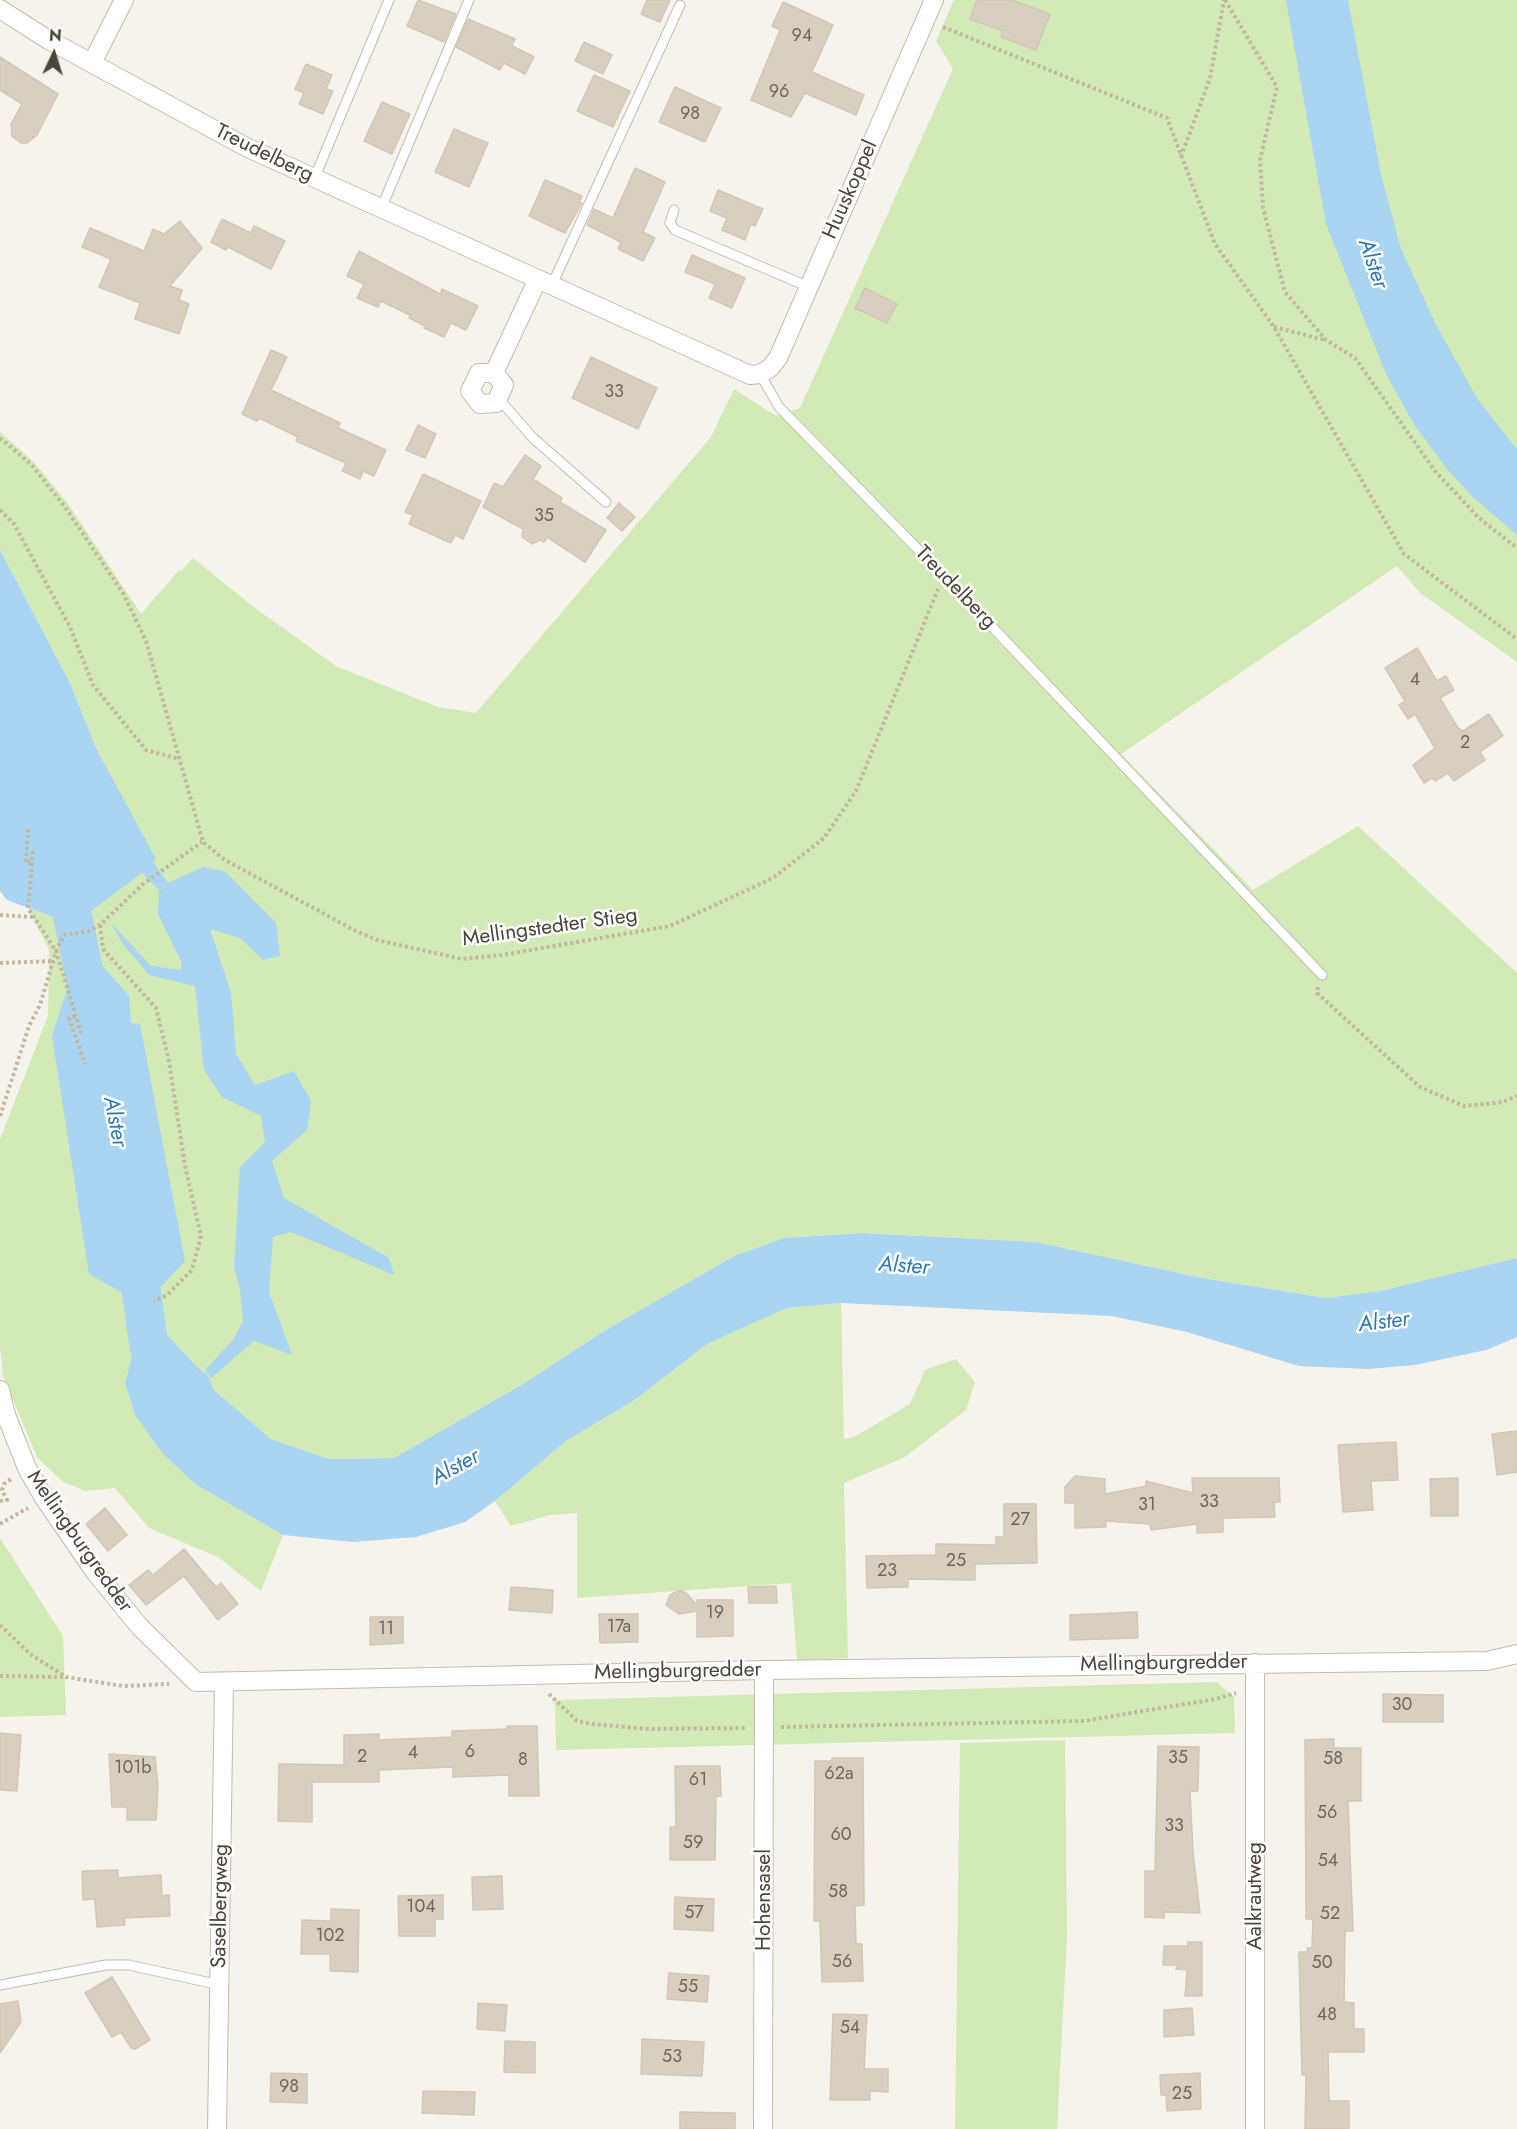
<!DOCTYPE html>
<html>
<head>
<meta charset="utf-8">
<style>
	body { margin:0 }
	#map { position:relative; width:1517px; height:2129px; overflow:hidden; background:#f6f3ec; font-family:Jost,sans-serif }
	canvas { display:block }
	.north { position:absolute; left:24px; top:24px; width:60px; height:60px; -webkit-text-stroke:4px #fff; paint-order:stroke; rotate:4deg; font-size:16px; font-weight:700; line-height:24px; text-align:center; color:#4b4439 }
	.north::after { content:''; display:block; margin:auto; width:21px; height:27px; background:#4b4439; clip-path:polygon(50% 0,100% 100%,50% 72%,0 100%) }
</style>
</head>
<body>
<div id="map">
<canvas width="1517" height="2129"></canvas>
<div class="north">N</div>
</div>
<script>
const ctx = document.querySelector('canvas').getContext('2d');
ctx.lineJoin = 'round';
function paint(path, color) { ctx.fillStyle = color; ctx.fill(path, 'evenodd'); }
const toPath = rows => new Path2D(rows.map(r => 'M' + r).join(''));
function stroke(path, color, width, dash) { ctx.strokeStyle = color; ctx.lineWidth = width; ctx.lineCap = dash ? 'butt' : 'round'; ctx.setLineDash(dash || []); ctx.stroke(path); }
function label(font, color, halo, rows, align = 'center') {
  ctx.font = font + ' Jost,sans-serif'; ctx.lineWidth = 5; ctx.setLineDash([]); ctx.textBaseline = 'middle'; ctx.strokeStyle = halo; ctx.fillStyle = color; for (const [text, x, y, turn = 0] of rows) {
    ctx.save(); ctx.translate(x, y); ctx.rotate((+turn || 0) * Math.PI / 180); ctx.textAlign = isNaN(turn) ? turn : align; if (halo) ctx.strokeText(text, 0, 0); ctx.fillText(text, 0, 0); ctx.restore();
  }
}
const green = toPath([
	[954,0,1517,0,1517,662,1420,593,1397,566,1121,754,1253,890,1358,826,1517,973,1517,1258,1380,1291,1326,1298,1202,1278,1036,1242,862,1233,784,1238,734,1256,604,1331,523,1384,394,1458,329,1459,271,1439,214,1390,207,1374,198,1368,162,1329,153,1310,135,1344,125,1383,135,1415,161,1452,195,1484,283,1535,261,1591,218,1557,149,1528,115,1488,85,1491,62,1481,37,1457,3,1376,0,1347,0,1139,48,1016,49,950,28,908,64,921,142,873,155,859,97,750,70,683,0,550,0,432,34,462,69,505,141,614,179,570,181,571,193,558,251,605,336,666,438,707,476,713,711,437,734,389,776,416,800,408,953,69,936,41],
	[841,1303,844,1439,854,1437,910,1404,925,1370,956,1359,975,1382,966,1410,905,1457,844,1483,848,1658,797,1661,791,1583,577,1598,577,1513,550,1515,511,1526,495,1501,566,1441,636,1399,707,1344,787,1308],
	[0,1538,63,1636,66,1715,0,1717],
	[1216,1682,1234,1697,1235,1733,556,1750,555,1700],
	[1065,1740,1067,1935,1057,2129,955,2129,960,1743]
]);
const water = toPath([
	[1286,0,1348,0,1381,175,1401,249,1436,325,1478,400,1517,449,1517,535,1473,497,1447,469,1414,424,1387,376,1326,224],
	[0,550,70,683,97,750,156,859,153,862,168,883,203,867,226,872,276,923,280,956,263,960,240,938,210,929,231,993,236,1054,255,1085,294,1071,311,1101,307,1130,272,1161,284,1198,389,1258,394,1275,291,1232,273,1237,269,1292,292,1355,254,1341,211,1378,205,1370,233,1340,243,1321,240,1289,234,1267,240,1167,265,1142,261,1116,222,1097,204,1070,195,986,149,975,123,944,111,923,151,966,181,970,181,961,158,914,159,891,167,884,159,890,142,873,84,916,85,927,77,930,66,930,64,921,7,900,0,891],
	[88,935,95,957,129,996,131,1023,140,1024,185,1261,150,1298,135,1300,89,1274,52,1036,73,971,68,939],
	[862,1233,1036,1242,1202,1278,1326,1298,1380,1291,1517,1258,1517,1337,1486,1350,1415,1365,1368,1369,1299,1366,1187,1332,1112,1316,841,1303,787,1308,707,1344,636,1399,566,1441,495,1501,465,1522,416,1537,353,1542,283,1535,195,1484,161,1452,135,1415,125,1383,135,1344,135,1313,153,1310,162,1329,198,1368,207,1374,214,1390,271,1439,329,1459,394,1458,523,1384,604,1331,734,1256,784,1238]
]);
const river = toPath([
	[65,879,88,992],
	[135,1247,149,1346,155,1363]
]);
const building = toPath([
	[418,0,456,14,444,42,407,26,418,0],
	[647,0,670,0,660,22,641,14,647,0],
	[977,0,1012,0,1050,14,1036,50,1001,37,1003,31,970,19,977,0],
	[783,2,833,25,812,72,864,95,856,115,805,93,791,117,751,100,780,30,772,26,783,2],
	[468,19,515,39,512,46,534,57,525,74,504,63,500,70,456,47,468,19],
	[584,42,612,55,603,74,575,61,584,42],
	[0,57,58,94,37,135,27,143,21,143,12,136,11,124,22,104,0,90,0,57],
	[306,64,332,75,326,89,333,91,323,114,299,104,304,93,295,89,306,64],
	[594,75,630,91,613,127,577,111,594,75],
	[675,87,721,108,705,142,659,122,675,87],
	[382,102,410,114,392,154,364,141,382,102],
	[454,129,488,143,469,187,435,172,454,129],
	[635,168,665,182,643,232,655,238,643,261,618,249,621,242,587,225,594,209,613,218,635,168],
	[545,180,582,196,579,202,582,203,565,233,529,216,545,180],
	[718,190,763,209,755,226,751,224,745,240,722,230,727,218,710,211,718,190],
	[222,219,251,233,254,226,285,241,271,269,228,247,226,250,211,242,222,219],
	[180,221,202,248,170,286,182,290,179,300,189,304,179,334,135,319,140,303,99,287,111,259,82,247,90,228,144,251,153,229,164,234,180,221],
	[359,251,440,294,442,289,478,306,466,330,451,323,444,337,424,328,425,326,409,318,410,315,381,301,378,307,357,298,364,284,347,276,359,251],
	[692,255,745,278,732,308,709,298,715,284,685,272,692,255],
	[865,288,897,304,887,323,855,308,865,288],
	[271,350,287,357,271,390,340,423,338,428,386,450,374,476,363,471,360,479,342,471,346,463,296,441,298,437,259,418,257,421,242,414,271,350],
	[591,357,657,388,638,429,572,398,591,357],
	[418,425,436,434,425,458,406,450,418,425],
	[525,455,541,466,533,479,562,498,560,502,606,530,585,562,547,537,544,542,540,540,532,544,522,537,523,529,483,507,494,483,503,487,525,455],
	[423,474,481,501,463,539,455,535,451,543,409,524,413,515,405,512,423,474],
	[619,503,635,517,622,531,607,518,619,503],
	[1417,648,1437,681,1446,676,1454,690,1440,698,1458,728,1463,731,1489,714,1503,736,1480,752,1485,760,1454,781,1448,773,1435,781,1432,778,1424,783,1413,765,1435,748,1415,714,1408,719,1399,705,1405,701,1385,668,1417,648],
	[1517,1431,1517,1472,1497,1475,1492,1434,1517,1431],
	[1396,1442,1398,1480,1371,1481,1373,1510,1343,1512,1338,1445,1396,1442],
	[1075,1476,1105,1479,1105,1494,1146,1486,1146,1481,1193,1493,1192,1478,1279,1478,1280,1502,1274,1502,1275,1517,1223,1518,1223,1532,1197,1533,1197,1524,1151,1530,1150,1524,1106,1521,1106,1527,1075,1528,1075,1503,1065,1503,1065,1487,1075,1476],
	[1458,1478,1458,1516,1431,1516,1430,1479,1458,1478],
	[1004,1504,1036,1504,1037,1563,975,1564,975,1580,908,1579,908,1587,867,1588,866,1556,936,1555,936,1544,996,1545,996,1537,1004,1537,1004,1504],
	[105,1508,127,1535,108,1551,86,1524,105,1508],
	[184,1549,216,1587,221,1583,238,1604,218,1620,184,1576,146,1605,129,1585,148,1570,153,1575,184,1549],
	[776,1586,777,1603,749,1603,748,1587,776,1586],
	[511,1587,553,1590,552,1613,509,1610,511,1587],
	[680,1590,686,1593,697,1605,697,1600,733,1600,733,1636,697,1637,697,1611,679,1614,666,1605,670,1595,680,1590],
	[1137,1612,1138,1638,1070,1640,1070,1615,1137,1612],
	[599,1614,638,1614,638,1642,600,1643,599,1614],
	[370,1617,403,1617,403,1643,370,1645,370,1617],
	[1383,1694,1443,1695,1443,1722,1383,1722,1383,1694],
	[507,1726,537,1726,539,1796,509,1796,509,1775,453,1777,453,1767,379,1770,379,1782,312,1782,312,1822,278,1821,279,1764,344,1765,344,1735,379,1734,379,1740,452,1737,452,1731,507,1729,507,1726],
	[0,1733,21,1735,17,1791,0,1790,0,1733],
	[1334,1739,1334,1748,1361,1748,1361,1801,1348,1801,1353,1931,1345,1931,1344,2002,1354,2003,1354,2029,1364,2029,1364,2052,1328,2052,1329,2101,1349,2101,1349,2129,1305,2129,1306,2075,1302,2075,1299,1952,1308,1952,1307,1948,1312,1948,1313,1919,1306,1919,1305,1740,1334,1739],
	[1158,1746,1199,1747,1198,1791,1190,1791,1193,1852,1200,1913,1164,1912,1164,1918,1145,1917,1145,1871,1155,1871,1158,1746],
	[109,1754,155,1757,158,1787,156,1820,127,1820,127,1807,112,1807,109,1754],
	[832,1758,863,1758,864,1905,855,1906,856,1944,862,1944,863,1981,822,1982,820,1921,814,1921,815,1761,832,1761,832,1758],
	[675,1766,720,1766,721,1796,716,1796,715,1860,670,1860,670,1827,676,1827,675,1766],
	[118,1870,118,1878,161,1875,162,1896,169,1895,170,1916,124,1918,125,1925,97,1927,95,1899,83,1900,82,1871,118,1870],
	[502,1876,503,1909,473,1910,472,1877,502,1876],
	[443,1895,443,1919,435,1919,435,1936,399,1936,398,1896,443,1895],
	[675,1897,714,1899,713,1931,674,1929,675,1897],
	[331,1909,359,1910,358,1972,330,1971,330,1954,301,1954,302,1920,331,1921,331,1909],
	[1188,1942,1202,1942,1202,1996,1185,1996,1187,1970,1176,1969,1177,1965,1163,1965,1164,1946,1188,1946,1188,1942],
	[669,1973,709,1976,707,2002,667,1999,669,1973],
	[112,1977,150,2040,135,2049,131,2048,121,2032,112,2037,85,1993,112,1977],
	[18,2001,21,2022,0,2053,0,2004,18,2001],
	[478,2003,507,2005,505,2031,477,2029,478,2003],
	[1192,2008,1194,2035,1164,2037,1164,2010,1192,2008],
	[833,2014,867,2015,864,2069,888,2069,888,2092,870,2091,870,2100,830,2100,833,2014],
	[642,2039,704,2042,702,2076,641,2074,642,2039],
	[505,2041,535,2042,535,2073,504,2072,505,2041],
	[271,2073,307,2074,307,2103,270,2102,271,2073],
	[1200,2073,1201,2109,1167,2111,1166,2095,1161,2095,1160,2075,1200,2073],
	[423,2091,475,2092,474,2115,422,2113,423,2091],
	[680,2112,735,2113,735,2129,680,2129,680,2112]
]);
const path = toPath([
	[1225,0,1277,87,1260,160,1263,208,1285,292,1326,340,1355,358,1435,471,1479,518,1517,548],
	[943,27,1167,118,1215,244,1274,327,1404,554,1517,639],
	[1181,157,1210,78,1224,0],
	[1274,327,1325,340],
	[0,438,31,464,65,507,123,593,146,641,203,842,225,860,354,930,377,940,462,959,502,955,670,926,773,878,824,838,856,791,938,589],
	[0,510,14,524,70,627,93,685,146,750,179,759],
	[28,829,26,863,32,863],
	[33,851,28,908,56,951,81,1033],
	[0,915,32,917],
	[100,925,103,949,156,1008,169,1061,185,1166,201,1236,192,1270,167,1295,154,1301],
	[0,963,53,961],
	[1318,987,1317,993,1420,1087,1464,1106,1503,1102,1517,1096],
	[75,1016,69,1018,85,1064],
	[0,1116,29,1026,40,1005,56,951,64,935,89,931,100,925,142,885,202,842],
	[0,1501,7,1500,2,1490,4,1484,11,1479],
	[0,1524,28,1508],
	[0,1625,30,1654,66,1677,123,1686,169,1684],
	[0,1676,65,1677],
	[549,1694,577,1721,592,1724,649,1729,747,1728],
	[781,1727,1083,1721,1216,1699,1236,1693]
]);
const lane = toPath([
	[314,179,389,0],
	[381,209,469,0],
	[674,210,670,223,675,230,809,287],
	[551,287,680,5],
	[760,374,779,407,943,575,1322,975],
	[498,398,533,438,606,502],
	[0,1985,106,1965,129,1965,220,1985]
]);
const street = toPath([
	[0,9,47,39,248,148,750,375,760,374,770,368,778,358,934,0],
	[92,63,124,0],
	[494,373,504,385,498,398,496,403,480,404,470,391,479,373,494,373,537,281],
	[0,1390,6,1415,27,1468,44,1498,95,1572,139,1626,196,1682,764,1670,1487,1661,1517,1654],
	[217,2129,224,1683],
	[763,2129,764,1670],
	[1255,2129,1255,1663]
]);
const numberNames = [
	["94",802,37],
	["96",779,93],
	["98",690,115],
	["33",614,393],
	["35",544,517],
	["4",1415,681],
	["2",1465,744],
	["33",1209,1503],
	["31",1147,1506],
	["27",1020,1521],
	["25",956,1562],
	["23",887,1572],
	["19",715,1614],
	["17a",619,1628],
	["11",386,1630],
	["30",1402,1706],
	["6",470,1753],
	["4",413,1754],
	["2",362,1758],
	["35",1178,1759],
	["58",1333,1760],
	["8",523,1761],
	["101b",133,1769],
	["62a",839,1775],
	["61",698,1781],
	["56",1327,1814],
	["33",1174,1827],
	["60",841,1836],
	["59",693,1844],
	["54",1328,1862],
	["58",838,1893],
	["104",421,1908],
	["57",694,1914],
	["52",1330,1915],
	["102",330,1937],
	["56",842,1963],
	["50",1322,1964],
	["55",688,1988],
	["48",1327,2016],
	["54",850,2029],
	["53",672,2058],
	["98",289,2088],
	["25",1182,2095]
];
const streetNames = [
	["Treudelberg",264,154,26],
	["Huuskoppel",851,190,-66],
	["Treudelberg",955,588,46],
	["Mellingstedter Stieg",550,928,-8],
	["Mellingburgredder",79,1542,55],
	["Mellingburgredder",1164,1664,-1],
	["Mellingburgredder",678,1672,-1],
	["Aalkrautweg",1256,1896,-90],
	["Hohensasel",765,1900,-90],
	["Saselbergweg",221,1906,-89]
];
const waterNames = [
	["Alster",1372,264,71],
	["Alster",114,1122,79],
	["Alster",904,1267,4],
	["Alster",1384,1323,-7],
	["Alster",456,1468,-29]
];
paint(green, '#d2eab5');
paint(water, '#a9d4f2');
stroke(river, '#a9d4f2', 39);
paint(building, '#d8cfc1');
stroke(building, '#d3c7b4', 1.5);
stroke(lane, '#c2bbae', 11);
stroke(street, '#c2bbae', 20);
stroke(path, '#c4b79f', 4, [3, 3]);
stroke(lane, '#fff', 9);
stroke(street, '#fff', 18);
label('18px', '#6e675b', null, numberNames);
label('21px', '#4b4439', '#fff', streetNames);
label('italic 22px', '#2e7ab2', '#fff', waterNames);
</script>
</body>
</html>
